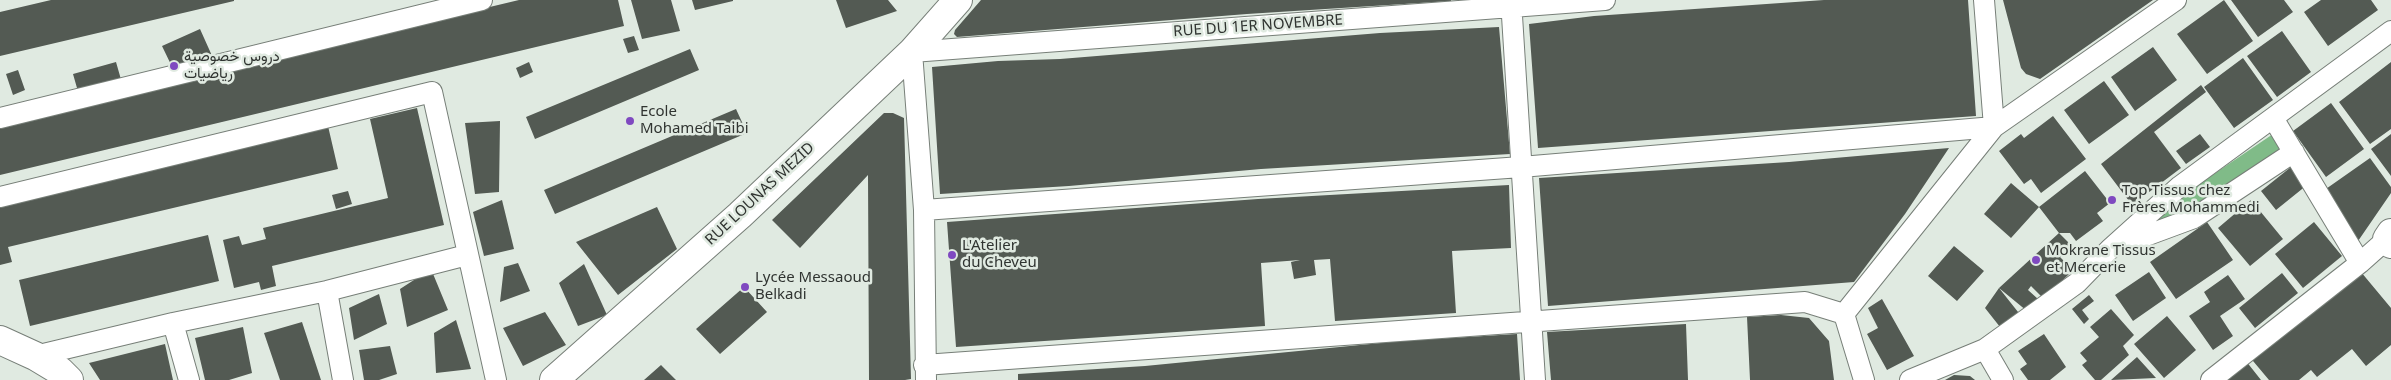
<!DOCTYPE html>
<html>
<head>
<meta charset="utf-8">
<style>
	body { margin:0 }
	canvas { display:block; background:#e0eae1 }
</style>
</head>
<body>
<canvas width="2391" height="380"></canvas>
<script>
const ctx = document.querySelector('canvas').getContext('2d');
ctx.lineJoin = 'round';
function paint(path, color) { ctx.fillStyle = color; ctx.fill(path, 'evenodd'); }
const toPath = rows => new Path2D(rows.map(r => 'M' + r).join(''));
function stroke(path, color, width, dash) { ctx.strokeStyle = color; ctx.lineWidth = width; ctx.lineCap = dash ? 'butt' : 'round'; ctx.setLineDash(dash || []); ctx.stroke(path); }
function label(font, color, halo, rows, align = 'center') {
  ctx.font = font + ' "Noto Sans",Vazirmatn,sans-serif'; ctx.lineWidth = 5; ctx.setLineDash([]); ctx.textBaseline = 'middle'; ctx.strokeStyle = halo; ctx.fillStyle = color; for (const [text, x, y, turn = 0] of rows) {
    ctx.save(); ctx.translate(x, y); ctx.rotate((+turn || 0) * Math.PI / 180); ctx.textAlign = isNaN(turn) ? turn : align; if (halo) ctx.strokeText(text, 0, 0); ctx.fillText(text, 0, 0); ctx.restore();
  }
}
const forest = toPath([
	[2273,134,2282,149,2196,208,2156,222,2180,197]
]);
const building = toPath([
	[51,0,234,0,234,1,0,56,0,12],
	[519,0,618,0,624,26,0,175,0,124],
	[631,0,671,0,680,31,642,39],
	[692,0,733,0,733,1,695,10],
	[836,0,888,0,897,11,846,28],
	[981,0,1451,0,1451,1,1247,14,957,37,954,34,955,30],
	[1824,0,1968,0,1976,116,1538,148,1529,24,1594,16],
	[2003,0,2153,0,2040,79,2026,74,2021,68],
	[2224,0,2253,41,2207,74,2177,34],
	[2231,0,2284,0,2293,12,2258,37],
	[2321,0,2371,0,2378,10,2328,46,2304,12],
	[1499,27,1510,154,1261,169,1069,186,940,194,932,67,998,61,1060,59,1380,33],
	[200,29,213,58,176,75,162,46],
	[2282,31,2311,72,2277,97,2247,56],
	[634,36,639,50,628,53,623,39],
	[2153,47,2177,80,2135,111,2111,77],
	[690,49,699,70,535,139,526,117],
	[2243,58,2273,100,2234,128,2204,87],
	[116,62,122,83,79,95,73,74],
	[529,62,533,72,520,78,516,68],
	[2391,62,2391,129,2370,144,2339,102],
	[18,70,25,90,13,95,6,74],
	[2104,81,2129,115,2089,144,2064,110],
	[2201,85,2206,92,2154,132,2181,168,2132,205,2101,164],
	[2331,103,2364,149,2326,177,2293,131],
	[417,108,444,225,272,266,276,286,261,290,259,282,234,288,223,240,239,236,242,245,266,239,263,228,388,198,370,119],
	[736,109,747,133,555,214,544,190],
	[884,113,893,113,904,118,911,379,905,380,869,380,868,175,800,248,772,220],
	[2053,116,2086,159,2041,193,2031,179,2024,184,1999,151,2021,134,2024,138],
	[500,121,499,192,475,194,465,123],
	[328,126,338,169,8,247,12,262,0,265,0,204],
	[2200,134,2210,147,2186,164,2176,151],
	[2391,134,2391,176,2371,149],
	[1949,148,1905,214,1854,282,1548,306,1539,178,1789,162],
	[2370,158,2391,187,2391,193,2356,244,2323,191],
	[2291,167,2307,185,2276,210,2261,191],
	[2085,171,2110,203,2097,213,2103,221,2076,241,2070,233,2059,233,2072,246,2060,257,2073,270,2044,299,2031,286,2028,290,2038,299,2027,311,1999,288,2059,233,2039,207],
	[2011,183,2039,207,2011,238,1984,214],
	[1509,185,1511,248,1452,251,1456,313,1335,321,1330,259,1314,260,1316,275,1294,279,1291,262,1300,260,1261,263,1265,326,956,347,947,222,1258,199],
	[348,191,352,204,336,209,332,195],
	[502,200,514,249,484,256,473,212],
	[2251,200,2283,239,2250,266,2218,228],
	[657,207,677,249,618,295,576,242],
	[2207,222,2233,260,2176,299,2150,262],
	[2314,222,2342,256,2303,288,2275,254],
	[208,235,219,281,30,326,19,280],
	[1954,246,1984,271,1957,301,1928,276],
	[518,263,530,291,500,302,504,267],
	[584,264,607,315,578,326,559,283],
	[2356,266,2391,308,2391,345,2366,366,2352,349,2317,377,2311,370,2299,380,2269,380,2248,355],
	[431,269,448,310,407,327,400,289],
	[2149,272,2166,298,2133,321,2115,295],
	[2282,273,2298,293,2255,328,2239,308],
	[2228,275,2245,299,2220,316,2233,336,2213,350,2189,316,2210,302,2204,292],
	[744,287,767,312,720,354,696,329],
	[1999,288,2022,317,2004,332,1985,308],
	[379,294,387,324,354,340,349,308],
	[2089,295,2094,301,2082,310,2089,319,2084,324,2072,309],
	[1882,299,1914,356,1887,370,1867,334,1878,328,1868,308],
	[2111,309,2134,335,2123,346,2129,355,2101,380,2095,380,2082,365,2087,361,2080,353,2099,337,2090,327],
	[545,312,566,345,523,366,503,328],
	[1781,315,1809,318,1829,341,1834,380,1750,380,1747,317],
	[2167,316,2196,350,2164,378,2134,344],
	[456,320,471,369,436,373,434,333],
	[302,322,321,380,280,380,264,333],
	[1686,324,1688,380,1551,380,1547,332],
	[243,327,252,373,229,380,205,380,195,338],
	[1517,334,1520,380,1018,380,1018,374,1145,366,1401,341],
	[2044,334,2066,367,2050,380,2028,380,2020,369,2027,364,2018,351],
	[165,344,173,380,100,380,89,363],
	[390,346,397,374,379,380,364,380,359,350],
	[2242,356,2261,380,2213,380],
	[2137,357,2156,378,2111,380],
	[661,365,676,380,644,380],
	[1954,375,1970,376,1975,380,1945,380]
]);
const street = toPath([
	[1511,0,1535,380],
	[0,118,482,0],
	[2273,118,2360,263],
	[0,197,432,92,496,380],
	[924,210,1521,167,1994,127,2176,0],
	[2121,245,2194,218,2294,152],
	[327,291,343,380],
	[1844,314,1994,127,1984,0],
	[173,323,189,380],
	[1985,349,2003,380],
	[35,356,173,323,327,291,467,255],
	[924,365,1805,302,1844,314,1864,380],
	[926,380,924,210,912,52,1605,0],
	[1910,380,1985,349,2077,283,2110,249,2180,186,2391,31],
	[2211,380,2360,263,2387,239]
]);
const secondary = toPath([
	[2391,233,2387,239,2391,244],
	[0,340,35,356,60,371,69,380],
	[554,380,740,215,912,52,958,0]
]);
const markers = [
	[174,66,5,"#7f49c0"],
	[630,121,5,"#7f49c0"],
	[2112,200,5,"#7f49c0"],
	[952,255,5,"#7f49c0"],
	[2036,260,5,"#7f49c0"],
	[745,287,5,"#7f49c0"]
];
const streetNames = [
	["RUE DU 1ER NOVEMBRE",1258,26,-4],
	["RUE LOUNAS MEZID",760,194,-43]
];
const poiNames = [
	["دروس خصوصية",184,57],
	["رياضيات",184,74],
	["Ecole",640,112],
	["Mohamed Taibi",640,129],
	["Top Tissus chez",2122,191],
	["Frères Mohammedi",2122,208],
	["L'Atelier",962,246],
	["du Cheveu",962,263],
	["Mokrane Tissus",2046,251],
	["et Mercerie",2046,268],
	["Lycée Messaoud",755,278],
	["Belkadi",755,295]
];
paint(forest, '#80bb88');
paint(building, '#535a53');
stroke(street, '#777f78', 22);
stroke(secondary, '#777f78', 30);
stroke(street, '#fff', 20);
stroke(secondary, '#fff', 28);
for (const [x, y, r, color] of markers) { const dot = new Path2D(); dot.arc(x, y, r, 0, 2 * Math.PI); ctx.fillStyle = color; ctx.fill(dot); stroke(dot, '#e0eae1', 2); }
label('15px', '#303431', '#e0eae1', streetNames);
label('15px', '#303431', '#e0eae1', poiNames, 'left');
</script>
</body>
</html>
